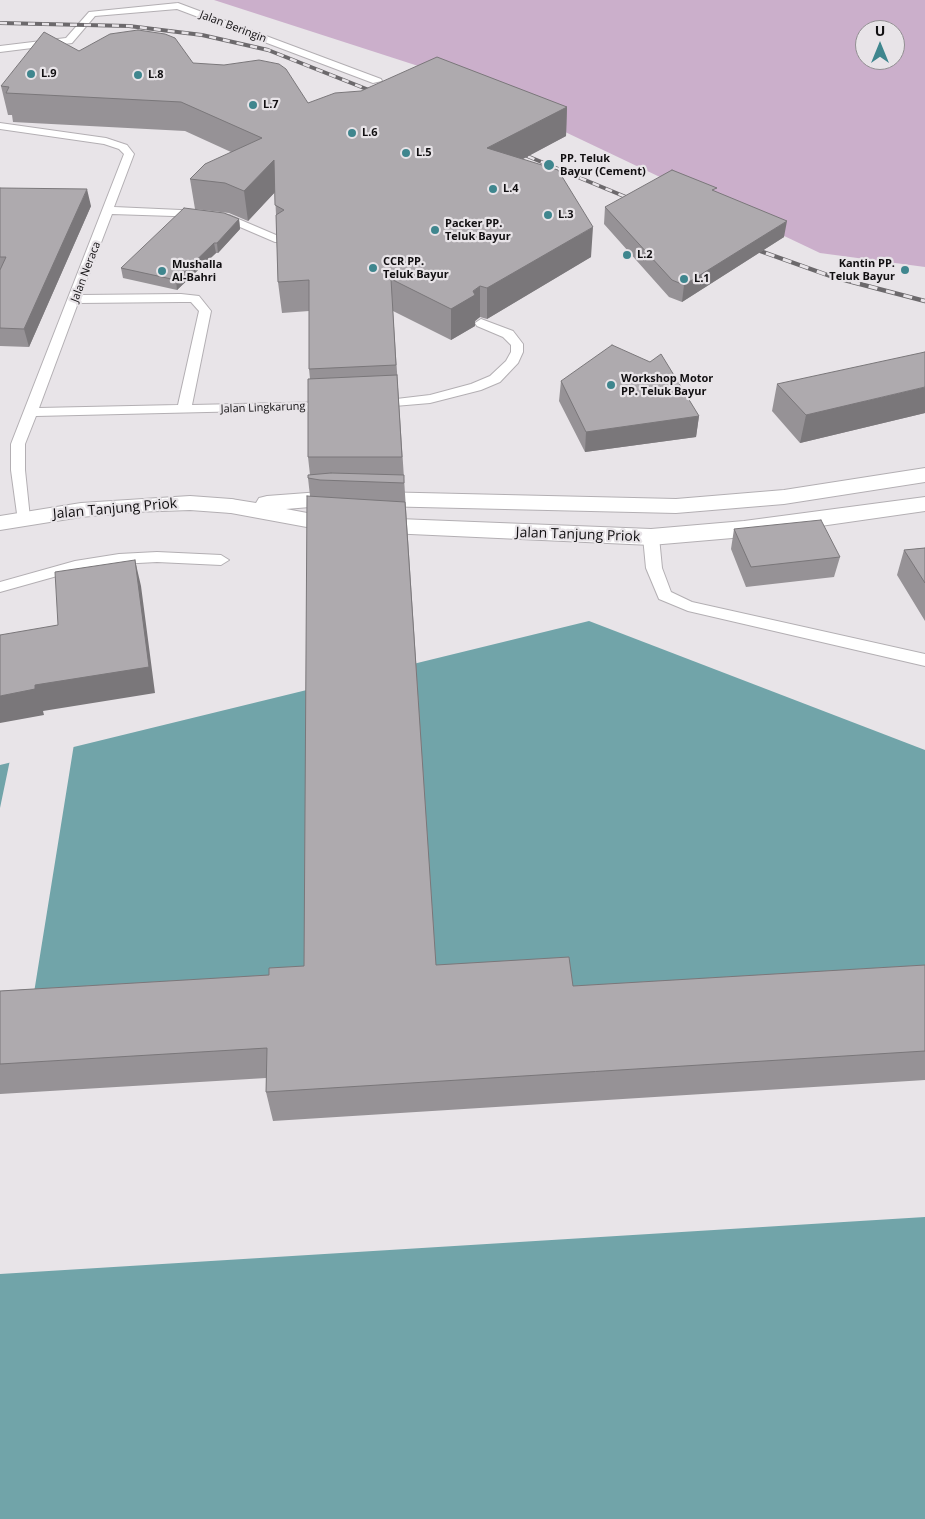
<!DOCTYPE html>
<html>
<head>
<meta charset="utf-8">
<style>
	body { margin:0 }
	#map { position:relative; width:925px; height:1519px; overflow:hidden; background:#e8e4e8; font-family:"Open Sans",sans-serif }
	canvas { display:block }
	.north { position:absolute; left:855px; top:20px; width:50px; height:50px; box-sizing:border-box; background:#e8e4e8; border:1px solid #928f92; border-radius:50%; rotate:0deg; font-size:14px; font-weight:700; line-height:20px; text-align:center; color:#110f11 }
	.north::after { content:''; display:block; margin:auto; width:18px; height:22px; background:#3f868e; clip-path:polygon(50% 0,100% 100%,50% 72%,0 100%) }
</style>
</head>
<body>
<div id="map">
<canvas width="925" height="1519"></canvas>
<div class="north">U</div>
</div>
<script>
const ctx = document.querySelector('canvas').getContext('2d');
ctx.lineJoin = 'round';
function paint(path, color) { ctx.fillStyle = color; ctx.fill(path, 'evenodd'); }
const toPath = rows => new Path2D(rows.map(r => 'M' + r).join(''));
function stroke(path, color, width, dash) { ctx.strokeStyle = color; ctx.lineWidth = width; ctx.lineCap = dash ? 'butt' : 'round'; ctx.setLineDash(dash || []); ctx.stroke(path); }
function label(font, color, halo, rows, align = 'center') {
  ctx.font = font + ' "Open Sans",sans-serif'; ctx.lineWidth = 4.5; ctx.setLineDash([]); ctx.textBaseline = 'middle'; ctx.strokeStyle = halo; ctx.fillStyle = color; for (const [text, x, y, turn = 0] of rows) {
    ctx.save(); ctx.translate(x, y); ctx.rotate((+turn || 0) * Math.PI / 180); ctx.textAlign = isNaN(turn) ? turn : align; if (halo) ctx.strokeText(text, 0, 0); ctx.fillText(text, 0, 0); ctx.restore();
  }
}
const green = toPath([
	[214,0,925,0,925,267,820,253,443,74],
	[865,30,895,30,895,60,865,60]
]);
const water = toPath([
	[589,621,925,750,925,1519,0,1519,0,765]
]);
const pier = toPath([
	[74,744,28,1030,925,981,925,1217,0,1274,0,808,10,760]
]);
const lane = toPath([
	[178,3,381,79,382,81,373,83,177,9,95,16,72,43,0,52,0,46,66,38,89,12,178,3],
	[0,123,106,138,127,145,134,154,114,207,203,211,229,215,283,238,283,242,275,242,226,221,203,217,112,214,81,295,181,294,199,296,211,311,192,405,330,402,337,406,335,409,36,416,25,444,25,470,30,518,28,521,18,521,11,470,11,444,124,154,119,149,104,144,0,129,0,123],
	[181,302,191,302,199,311,178,405,39,408,78,303,181,302],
	[481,319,513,331,523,344,523,352,518,363,500,382,481,390,430,403,371,408,369,405,371,402,430,395,471,384,490,376,506,361,511,352,511,345,503,337,477,326,475,323,481,319],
	[651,532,659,537,662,568,671,592,692,602,925,654,925,666,688,611,659,599,646,568,643,537,651,532],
	[157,552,221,555,229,560,221,565,157,562,119,564,75,571,0,592,0,582,75,561,119,554,157,552]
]);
const secondary = toPath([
	[190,496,231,499,239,501,243,506,239,511,231,513,190,510,133,512,81,517,0,530,0,516,81,503,190,496]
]);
const highway = toPath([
	[925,468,925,482,784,504,676,513,334,505,286,509,323,516,651,529,744,521,925,497,925,511,744,537,651,545,323,530,231,513,223,511,219,506,223,501,231,499,256,503,259,498,267,496,334,491,676,499,784,490,925,468]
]);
const railFar1 = toPath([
	[0,23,129,26,202,35,268,50,379,94],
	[515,151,638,202]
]);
const rail = toPath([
	[749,247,833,277,925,301]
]);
const wall = toPath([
	[79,51,193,63,308,103,567,107,566,136,523,159,591,257,487,319,480,317,475,321,475,326,451,340,393,311,436,965,573,986,925,965,925,1080,273,1121,266,1092,266,1078,0,1094,0,991,269,975,304,966,310,496,308,478,310,475,308,457,310,379,309,369,309,311,282,313,278,282,276,215,275,192,248,221,229,213,195,209,190,179,231,152,185,131,13,122,12,115,8,115,1,86],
	[0,188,91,206,29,347,0,346],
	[716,192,784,237,682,302,669,297,604,224,605,207],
	[239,219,240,229,218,253,216,253,177,290,123,278,121,268],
	[561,381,699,416,696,437,585,452,559,401],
	[777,384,925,413,800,443,772,411],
	[734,529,840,557,834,577,746,587,731,549],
	[925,548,925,621,897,575,904,550]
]);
const shadedWall = toPath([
	[567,107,566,136,487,178,487,148],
	[274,160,277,190,248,221,244,191],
	[87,189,91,206,29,347,24,329],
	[239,219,240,229,218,253,217,243],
	[787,221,784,237,682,302,684,285],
	[593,227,591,257,487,319,487,288],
	[214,243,216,253,177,290,176,280],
	[480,286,480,317,475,321,475,326,451,340,451,309],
	[925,387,925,413,800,443,806,415],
	[699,416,696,437,585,452,586,432],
	[135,560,141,586,155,693,43,711,44,715,0,723,0,696,35,685]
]);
const building = toPath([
	[138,30,165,34,175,38,193,63,224,65,259,60,279,64,286,69,308,103,335,93,361,91,437,57,567,107,487,148,558,170,593,227,487,288,480,286,473,291,475,295,451,309,391,279,396,365,309,369,309,280,278,282,276,215,284,210,275,205,274,160,244,191,225,183,190,179,205,164,262,138,181,102,6,93,9,87,1,86,44,32,79,51,110,34,138,30],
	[672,170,717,188,712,190,787,221,684,285,672,280,605,207,672,170],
	[0,188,87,189,24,329,0,328,0,270,6,257,0,257,0,188],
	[184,208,224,213,239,219,217,243,214,243,176,280,121,268,184,208],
	[612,345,650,362,661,354,699,416,586,432,561,381,612,345],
	[925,352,925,387,806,415,777,384,925,352],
	[397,375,402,457,308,457,308,379,397,375],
	[331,473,404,475,404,483,320,480,308,478,308,475,331,473],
	[307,496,405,502,436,965,569,957,573,986,925,965,925,1051,266,1092,267,1048,0,1064,0,991,269,975,269,968,304,966,307,496],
	[821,520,840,557,751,567,734,529,821,520],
	[925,548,925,583,904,550,925,548],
	[135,560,149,667,35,685,35,689,0,696,0,635,58,625,55,572,135,560]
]);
const markers = [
	[31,74,5,"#3f868e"],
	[138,75,5,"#3f868e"],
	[253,105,5,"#3f868e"],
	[352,133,5,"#3f868e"],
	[406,153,5,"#3f868e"],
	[549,165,6,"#3f868e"],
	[493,189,5,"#3f868e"],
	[548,215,5,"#3f868e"],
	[435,230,5,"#3f868e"],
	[627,255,5,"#3f868e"],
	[373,268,5,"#3f868e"],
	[905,270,5,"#3f868e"],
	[162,271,5,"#3f868e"],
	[684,279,5,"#3f868e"],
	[611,385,5,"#3f868e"]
];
const farStreetnames = [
	["Jalan Beringin",233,27,21],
	["Jalan Neraca",86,272,-69],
	["Jalan Lingkarung",263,408,-2]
];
const farPoinames = [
	["L.9",41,74],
	["L.8",148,75],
	["L.7",263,105],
	["L.6",362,133],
	["L.5",416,153],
	["PP. Teluk",560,159],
	["Bayur (Cement)",560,172],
	["L.4",503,189],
	["L.3",558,215],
	["Packer PP.",445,224],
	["Teluk Bayur",445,237],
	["L.2",637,255],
	["CCR PP.",383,262],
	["Teluk Bayur",383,275],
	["Kantin PP.",895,264,"right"],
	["Teluk Bayur",895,277,"right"],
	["Mushalla",172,265],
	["Al-Bahri",172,278],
	["L.1",694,279],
	["Workshop Motor",621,379],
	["PP. Teluk Bayur",621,392]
];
const streetNames = [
	["Jalan Tanjung Priok",115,509,-5],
	["Jalan Tanjung Priok",578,535,2]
];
paint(green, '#cbafcb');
paint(water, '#71a4a9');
paint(pier, '#e8e4e8');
stroke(lane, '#b3afb3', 2);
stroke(secondary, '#b3afb3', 2);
stroke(highway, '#b3afb3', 2);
paint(lane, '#fff');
paint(secondary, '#fff');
paint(highway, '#fff');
stroke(railFar1, '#6c696c', 4);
stroke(rail, '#6c696c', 4.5);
stroke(railFar1, '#e8e4e8', 2.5, [7]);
stroke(rail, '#e8e4e8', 3, [9]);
paint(wall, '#969296');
paint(shadedWall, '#7a777a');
paint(building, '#aeaaae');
stroke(building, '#7a777a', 1);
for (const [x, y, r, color] of markers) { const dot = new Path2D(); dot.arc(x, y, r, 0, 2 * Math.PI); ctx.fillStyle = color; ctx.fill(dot); stroke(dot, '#e8e4e8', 2); }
label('11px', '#110f11', '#e8e4e8', farStreetnames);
label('bold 11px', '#110f11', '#e8e4e8', farPoinames, 'left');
label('14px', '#110f11', '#e8e4e8', streetNames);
</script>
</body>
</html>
